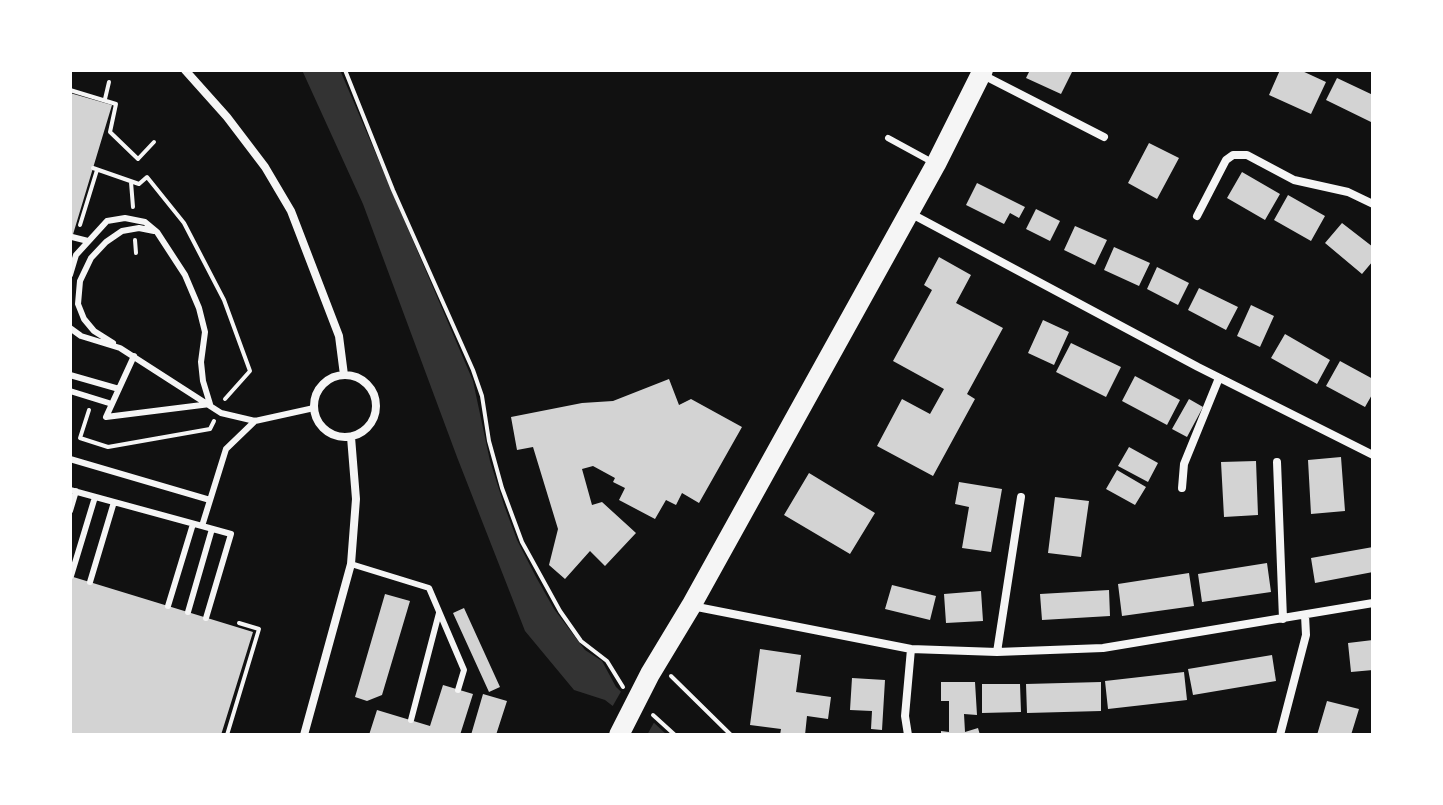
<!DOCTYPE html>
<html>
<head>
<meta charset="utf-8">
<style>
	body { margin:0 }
	#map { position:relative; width:1443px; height:805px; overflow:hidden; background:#111; font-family:Signika,sans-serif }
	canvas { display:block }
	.frame { position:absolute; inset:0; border:72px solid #fff; pointer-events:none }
</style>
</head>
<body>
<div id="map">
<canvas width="1443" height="805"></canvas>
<div class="frame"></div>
</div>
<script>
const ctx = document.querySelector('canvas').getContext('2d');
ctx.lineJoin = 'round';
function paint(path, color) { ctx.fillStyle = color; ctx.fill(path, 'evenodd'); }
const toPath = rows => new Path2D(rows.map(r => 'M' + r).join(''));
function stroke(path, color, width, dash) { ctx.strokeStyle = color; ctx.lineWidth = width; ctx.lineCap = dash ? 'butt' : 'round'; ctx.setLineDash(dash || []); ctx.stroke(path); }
const water = toPath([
	[302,70,340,70,473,381,490,461,504,505,517,540,536,577,554,609,585,650,602,661,616,687,667,735,650,735,605,700,574,690,525,631,457,457,363,204]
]);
const pier = toPath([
	[623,688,656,719,647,735,611,709]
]);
const building = toPath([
	[1030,70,1073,70,1061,94,1026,78],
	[1280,70,1300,70,1326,82,1311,114,1269,95],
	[1337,78,1373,95,1371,122,1326,100],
	[70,93,112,105,71,241,70,241],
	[1149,143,1179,158,1157,199,1128,183],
	[1242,172,1280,194,1265,220,1227,198],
	[977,183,1025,207,1019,218,1010,213,1004,224,966,205],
	[1288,195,1325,216,1311,241,1274,220],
	[1036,209,1060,221,1050,241,1026,229],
	[1342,223,1373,247,1373,261,1362,274,1325,243],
	[1075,226,1107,240,1095,265,1064,250],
	[1114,247,1150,263,1139,286,1104,270],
	[939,257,971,275,956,303,1003,328,967,394,975,399,933,476,877,446,902,399,930,414,944,389,893,361,932,290,924,285],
	[1157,267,1189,283,1178,305,1147,289],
	[1199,288,1238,307,1226,330,1188,310],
	[1251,305,1274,316,1260,347,1237,336],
	[1043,320,1069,332,1054,365,1028,353],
	[1285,334,1330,360,1317,384,1271,358],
	[1071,343,1121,367,1106,397,1056,372],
	[1340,361,1373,379,1373,393,1365,407,1326,386],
	[1135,376,1180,400,1167,425,1122,401],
	[669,379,679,405,691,399,742,427,699,503,682,493,676,505,666,500,655,519,619,500,625,488,613,482,615,478,593,466,582,469,592,505,602,502,636,533,605,566,590,551,565,579,549,565,558,529,533,447,517,450,511,417,582,403,613,401],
	[1189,399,1203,407,1187,437,1172,429],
	[1129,447,1158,463,1148,482,1118,466],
	[1341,457,1345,511,1311,514,1308,460],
	[1256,461,1258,515,1224,517,1221,462],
	[1117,470,1146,487,1135,505,1106,489],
	[809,473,875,513,850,554,784,515],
	[959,482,1002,489,991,552,962,548,969,507,955,504],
	[1055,497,1089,501,1081,557,1048,553],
	[1373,547,1373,572,1315,583,1311,558],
	[1267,563,1271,592,1202,602,1198,574],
	[1189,573,1194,606,1122,616,1118,584],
	[70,576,253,632,221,735,70,735],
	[892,585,936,596,930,620,885,609],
	[1109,590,1110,616,1042,620,1040,594],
	[981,591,983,621,946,623,944,594],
	[385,594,410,601,382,695,367,701,355,697],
	[464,608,500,687,489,692,453,613],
	[1373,640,1373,670,1351,672,1348,643],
	[760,649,801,655,796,692,831,697,828,719,807,716,805,735,780,735,781,729,750,725],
	[1272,655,1276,681,1193,695,1188,669],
	[1184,672,1187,700,1108,709,1105,681],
	[852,678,885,680,882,730,871,729,872,711,850,710],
	[941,682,975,682,977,715,964,714,965,732,978,728,980,735,941,735,941,731,949,732,949,701,941,701],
	[1101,682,1101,711,1027,713,1026,684],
	[982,684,1020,684,1021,712,982,713],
	[443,685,473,694,460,735,369,735,377,710,430,726],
	[483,694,507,701,496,735,471,735],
	[1327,701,1359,709,1351,735,1317,735]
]);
const path = toPath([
	[345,70,393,190,473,370,482,396,489,441,502,488,522,542,560,611,581,641,607,661,623,687],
	[70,90,116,104,110,132,138,159,154,142],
	[105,99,109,82],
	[93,168,139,184,147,177,184,223,224,300,250,371,225,399],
	[131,182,133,207],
	[80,225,97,170],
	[135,240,136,253],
	[89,410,80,438,108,447,210,429,214,421],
	[671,676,731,735],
	[653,715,675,735],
	[227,735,259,629,239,623]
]);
const service = toPath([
	[888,138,932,162],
	[72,237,88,241],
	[70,275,76,255,107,221,125,218,145,222,157,232,185,275,199,308,205,332,201,362,203,381,210,404],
	[70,328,81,336,120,348,221,413,255,421,314,408],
	[113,343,94,331,84,319,78,304,80,281,91,258,106,242,122,231,139,228,154,231],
	[134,356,106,417,210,404],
	[70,375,119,389],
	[70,391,112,404],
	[70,459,210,500],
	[70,490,202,526,226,449,255,421],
	[70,511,76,491],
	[202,526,231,534,206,618],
	[351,564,429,588,464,670,458,690],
	[71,576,95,497],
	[90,582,114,502],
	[168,606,193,524],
	[188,612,212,529],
	[411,720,439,613]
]);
const minor = toPath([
	[185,70,227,117,265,167,291,211,339,336,344,375],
	[983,75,1104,137],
	[908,212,1198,367,1373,455],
	[1197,216,1226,160,1233,155,1247,155,1294,180,1348,192,1373,204],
	'314 406a31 31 0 1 1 62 0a31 31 0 1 1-62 0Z',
	[1277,462,1283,619],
	[1182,488,1184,464,1219,378],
	[692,606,911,649,997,652,1103,648,1373,603],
	[997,652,1021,497],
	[304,735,351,564,356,499,351,437],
	[908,735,905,716,911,649],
	[1280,735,1306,635,1305,615]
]);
const primary = toPath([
	[619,735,650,674,691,606,936,164,983,70]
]);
paint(water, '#333');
paint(pier, '#111');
paint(building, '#d3d3d3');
stroke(path, '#f5f5f5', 4);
stroke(service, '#f5f5f5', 6);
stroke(minor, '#f5f5f5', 8);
stroke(primary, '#f5f5f5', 20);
</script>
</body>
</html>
